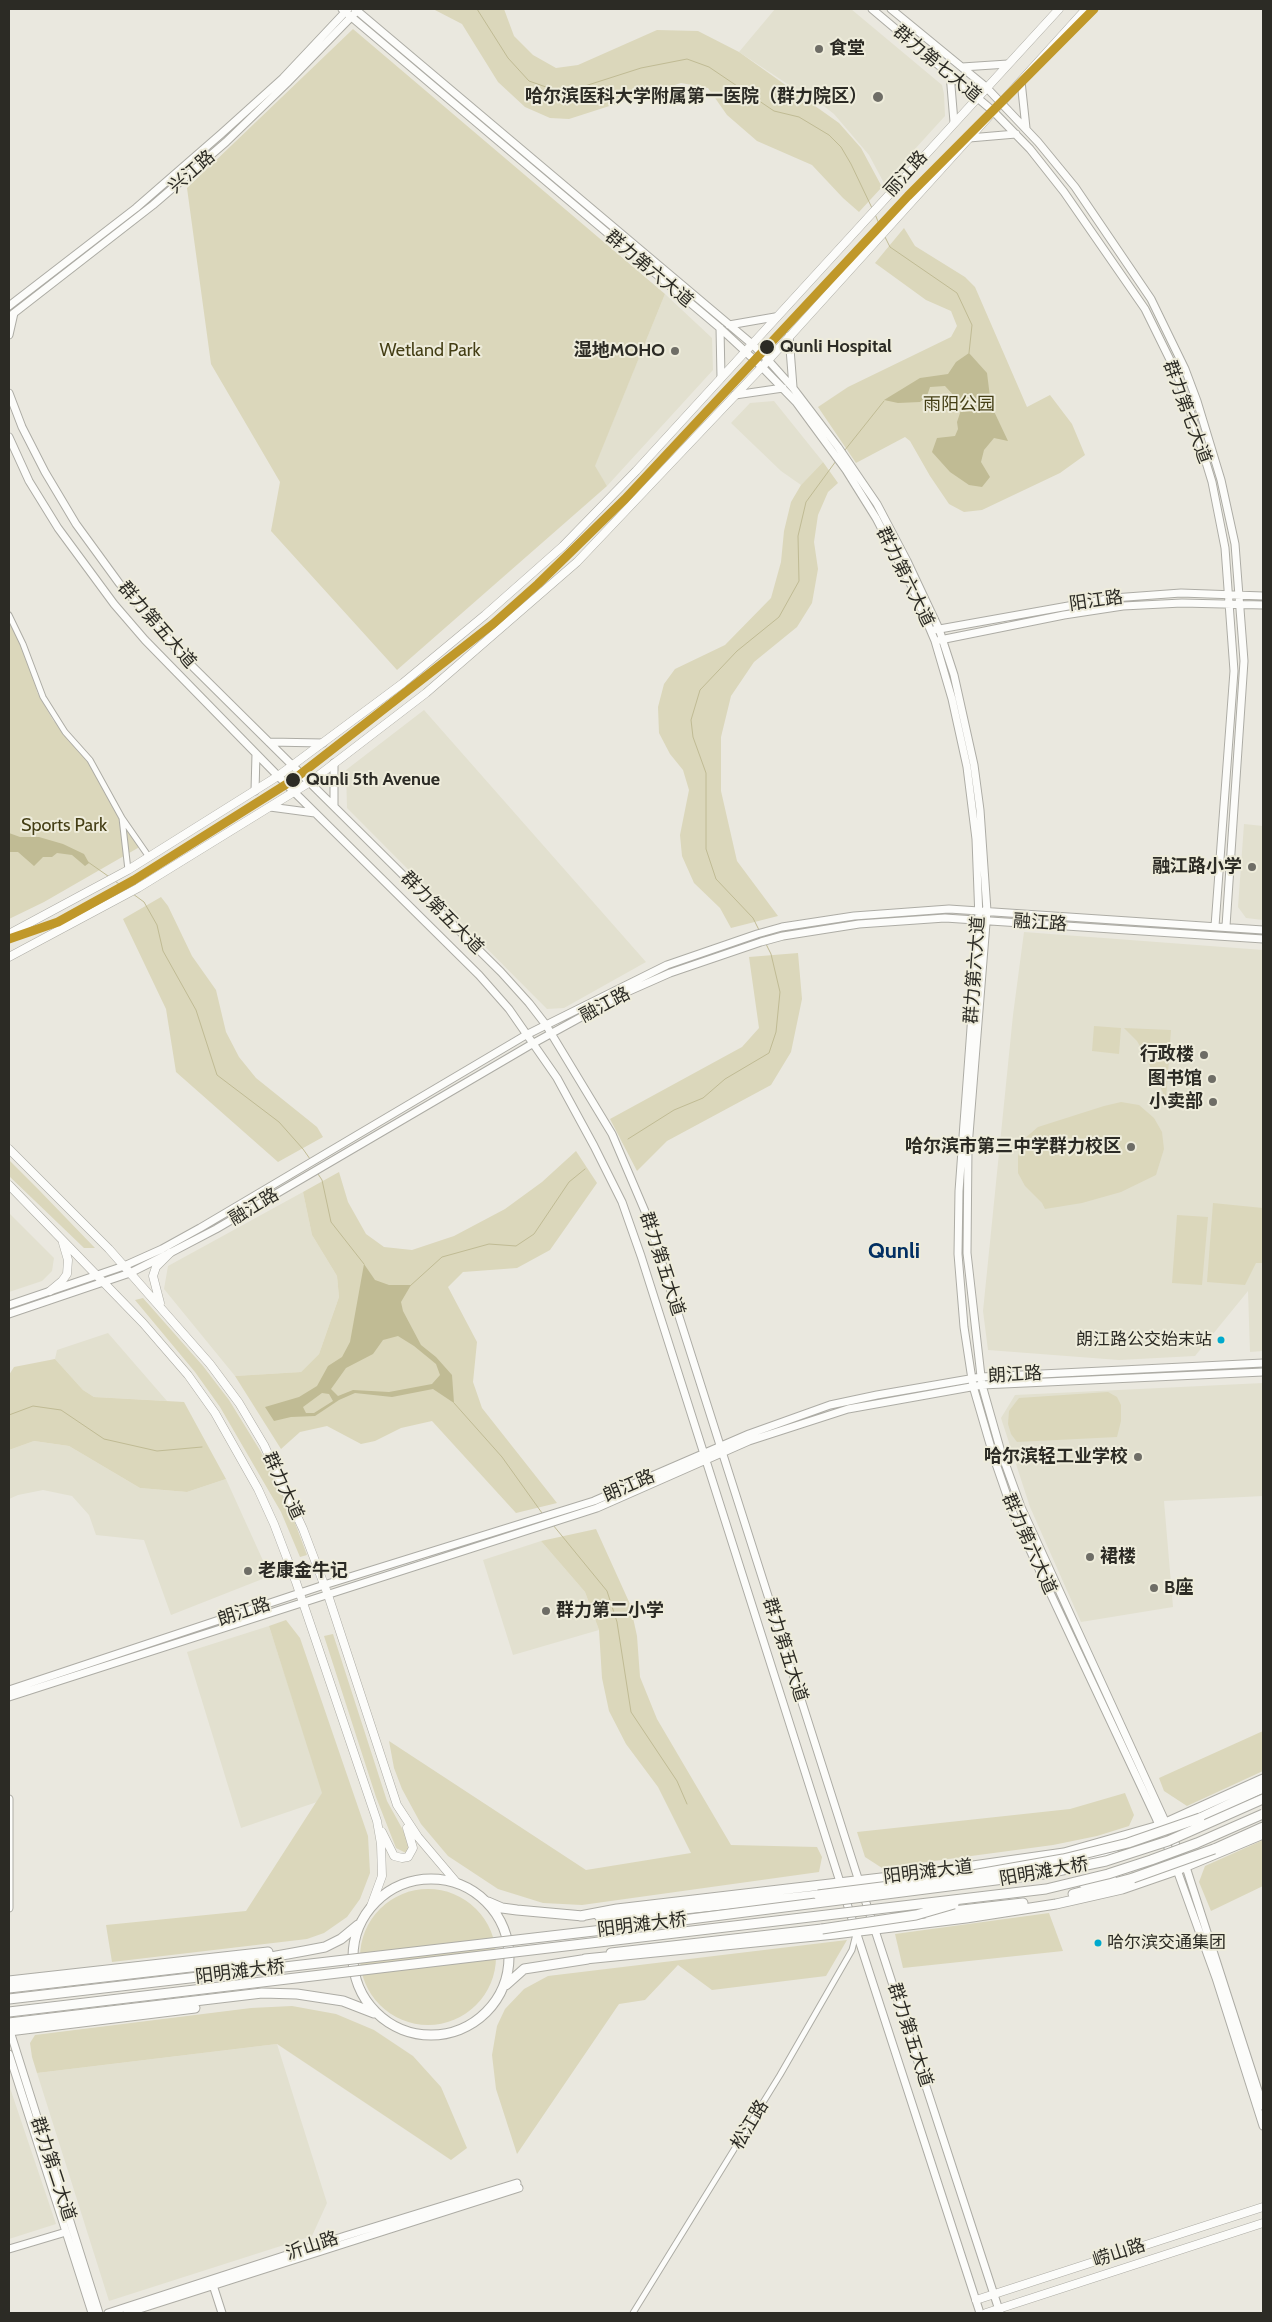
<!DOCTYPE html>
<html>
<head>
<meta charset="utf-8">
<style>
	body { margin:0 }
	#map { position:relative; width:1272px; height:2322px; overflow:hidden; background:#eae8df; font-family:Cabin,sans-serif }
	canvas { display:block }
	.frame { position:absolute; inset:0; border:10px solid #2c2b25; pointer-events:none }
</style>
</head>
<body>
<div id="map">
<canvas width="1272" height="2322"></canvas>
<div class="frame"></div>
</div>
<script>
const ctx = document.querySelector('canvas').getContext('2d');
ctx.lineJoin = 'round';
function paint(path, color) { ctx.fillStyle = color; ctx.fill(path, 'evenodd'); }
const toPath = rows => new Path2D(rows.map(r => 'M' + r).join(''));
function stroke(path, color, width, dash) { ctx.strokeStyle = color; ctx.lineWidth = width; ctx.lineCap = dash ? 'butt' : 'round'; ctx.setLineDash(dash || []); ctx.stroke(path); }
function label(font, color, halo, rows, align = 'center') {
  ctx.font = font + ' Cabin,"Noto Sans SC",sans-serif'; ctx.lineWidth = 4; ctx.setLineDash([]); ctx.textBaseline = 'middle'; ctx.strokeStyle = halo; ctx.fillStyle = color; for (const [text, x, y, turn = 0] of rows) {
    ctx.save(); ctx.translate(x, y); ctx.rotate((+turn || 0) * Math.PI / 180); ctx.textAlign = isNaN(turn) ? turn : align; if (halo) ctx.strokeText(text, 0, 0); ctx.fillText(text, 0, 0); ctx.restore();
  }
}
const built = toPath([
	[775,9,851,9,942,85,944,94,945,116,884,183,869,155,834,114,816,100,792,87,739,52],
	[665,294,712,338,713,370,607,486,594,467],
	[774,401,823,462,801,485,781,471,731,423,750,403],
	[424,710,646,962,564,1008,547,1009,347,808,346,770],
	[1244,824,1263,826,1263,920,1246,918,1238,907],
	[1024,932,1263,950,1263,1351,1250,1352,1248,1291,1195,1356,1119,1360,988,1350,983,1311,1013,1015],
	[303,1192,312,1235,337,1276,339,1297,319,1354,301,1372,235,1376,164,1289,168,1266],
	[9,1213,54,1258,52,1271,42,1281,9,1292],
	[108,1333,167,1401,94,1397,83,1390,55,1359,57,1350],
	[1263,1383,1263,1496,1164,1501,1173,1607,1081,1622,1030,1507,1001,1418,1015,1395],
	[34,1441,69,1446,140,1488,187,1492,226,1479,270,1576,171,1615,144,1540,96,1535,89,1515,72,1496,43,1490,18,1495,9,1499,9,1450],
	[541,1541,585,1592,599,1630,513,1655,483,1560],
	[269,1626,323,1793,317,1802,241,1828,187,1652],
	[277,2044,327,2203,312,2236,109,2301,37,2073],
	[9,2085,56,2224,9,2239]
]);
const green = toPath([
	[433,9,504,9,514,36,533,55,556,68,578,65,657,30,698,31,739,52,839,123,861,148,882,187,859,212,843,198,812,165,757,141,727,115,708,88,681,83,569,119,550,118,525,107,498,82,462,24],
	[353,29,665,294,595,466,607,486,397,670,271,531,280,482,211,364,187,188],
	[904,228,915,246,965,277,975,287,1027,407,1050,395,1072,424,1085,455,1060,473,982,510,964,512,949,504,930,476,910,441,905,437,856,463,818,407,848,387,951,337,957,326,951,311,926,300,875,263],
	[823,462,838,483,828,492,818,515,814,542,818,569,812,603,797,627,754,662,731,696,721,737,721,791,737,861,778,916,731,928,720,908,694,883,682,856,680,835,689,790,683,770,670,754,659,733,658,707,664,684,675,669,725,645,771,598,781,562,784,531,791,502,801,485],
	[9,615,27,648,37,692,53,720,92,767,143,845,44,902,9,919],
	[161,897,168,906,192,956,216,990,226,1032,239,1057,256,1078,317,1127,323,1137,278,1162,176,1072,166,1009,123,919],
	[798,953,802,999,791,1052,771,1085,667,1141,637,1171,610,1119,742,1047,759,1028,749,957],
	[1094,1026,1121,1028,1119,1054,1092,1051],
	[1124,1028,1171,1030,1169,1057,1145,1055,1137,1041],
	[1146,1058,1169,1060,1166,1099],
	[1121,1102,1139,1105,1154,1118,1162,1132,1164,1149,1156,1175,1121,1192,1082,1203,1045,1209,1042,1203,1025,1186,1018,1173,1018,1156,1024,1139,1038,1127,1104,1106],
	[576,1151,597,1183,550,1250,517,1268,463,1272,448,1287,477,1342,473,1382,482,1408,557,1503,516,1513,432,1421,401,1428,375,1441,361,1444,327,1426,300,1432,281,1449,235,1376,301,1372,319,1354,339,1297,337,1276,312,1235,303,1192,339,1172,348,1202,366,1234,384,1247,412,1250,454,1236,505,1209,542,1182],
	[9,1160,38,1189,95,1248,84,1248,9,1176],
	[1213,1203,1263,1208,1263,1263,1256,1263,1245,1285,1207,1282],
	[1177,1215,1208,1217,1202,1285,1172,1283],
	[143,1298,203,1366,229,1400,261,1452,292,1515,307,1555,300,1557,281,1512,220,1407,195,1372,135,1300],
	[55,1359,83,1390,94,1397,184,1402,226,1479,187,1492,140,1488,69,1446,34,1441,9,1450,9,1375,14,1367],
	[1108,1392,1117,1397,1121,1405,1121,1421,1117,1437,1017,1442,1011,1434,1008,1424,1009,1411,1019,1398],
	[596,1529,630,1604,637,1636,640,1677,657,1719,731,1845,817,1847,822,1857,819,1872,582,1905,543,1903,498,1889,448,1856,421,1824,402,1789,394,1768,389,1741,586,1870,691,1853,658,1787,626,1744,609,1711,602,1678,599,1630,585,1592,541,1541],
	[286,1620,300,1638,368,1836,370,1873,360,1899,347,1917,324,1933,307,1939,112,1962,106,1925,246,1911,322,1793,269,1626],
	[333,1634,387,1801,409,1841,410,1848,406,1853,396,1848,376,1797,324,1636],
	[1263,1731,1263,1771,1187,1806,1164,1791,1159,1778],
	[1125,1793,1134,1815,1129,1826,1097,1836,1053,1845,882,1868,865,1857,857,1832,1070,1809],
	[1263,1840,1263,1886,1211,1911,1199,1882,1205,1866],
	'360 1957a68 68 0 1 1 136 0a68 68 0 1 1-136 0Z',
	[1049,1913,1063,1951,903,1968,895,1934],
	[847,1940,826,1976,712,1990,678,1965,645,2000,619,2004,517,2154,496,2089,492,2055,497,2026,505,2009,524,1989,548,1976],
	[292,2006,336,2014,374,2030,413,2056,441,2087,467,2148,451,2160,277,2044,37,2073,32,2057,30,2043,35,2035,251,2008]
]);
const water = toPath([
	[969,353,987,373,991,405,1008,441,994,438,984,450,981,462,990,477,982,487,969,485,950,472,932,452,937,438,955,436,958,429,957,422,961,410,958,400,945,386,930,387,927,396,920,402,898,403,884,400,920,378,948,374,956,362],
	[9,833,20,837,39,837,63,844,84,854,89,863,85,866,72,855,57,853,52,857,43,857,34,866,18,852,9,852],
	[364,1264,375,1280,389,1285,411,1285,401,1302,403,1311,421,1345,436,1357,452,1375,454,1403,433,1389,392,1397,355,1393,339,1400,315,1416,291,1417,274,1421,265,1407,299,1397,317,1386,328,1366,342,1357,350,1342],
	[398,1336,414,1346,436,1364,440,1375,432,1384,389,1392,353,1390,338,1396,331,1389,346,1368,373,1354,383,1340],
	[322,1393,329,1394,333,1401,314,1413,306,1413,303,1407]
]);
const stream = toPath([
	[477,9,508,58,529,81,563,93,641,68,687,59,709,67,774,111,799,117,829,135,841,147,851,164,872,208],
	[875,214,881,229],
	[885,237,890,247,957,293,972,325,969,353],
	[845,450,884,401],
	[88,862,108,876],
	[115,881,128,891],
	[133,894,144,902,157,925,163,951,196,1010,217,1075,279,1122,303,1149,310,1159],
	[759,930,753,918,716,879,706,849,706,773,693,737,691,720,700,690,737,651,779,617,799,581,798,536,806,502,836,461],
	[628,1139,674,1110,703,1098,725,1079,769,1053,776,1032,780,992,771,954,766,944],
	[318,1174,322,1180,331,1222,364,1264],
	[410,1286,442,1257,489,1244,516,1246,534,1234,569,1182,585,1169],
	[454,1403,502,1457,542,1513],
	[9,1415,33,1406,61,1410,104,1439,157,1451,202,1447],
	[553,1525,607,1591,617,1622,631,1712,677,1781,687,1804]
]);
const street = toPath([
	[9,615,23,644,43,697,65,732,90,760,122,818],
	[128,870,122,818,149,857],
	[633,2313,780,2075,852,1950,856,1934]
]);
const secondary = toPath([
	[342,9,720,328,762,367,796,402,846,470,876,518,913,589,935,641,952,699,967,767,976,839,979,919,959,1191,958,1254,964,1327,973,1386,994,1458,1014,1516,1156,1818,1177,1870,1216,1978,1263,2126],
	[355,9,752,344,768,360,793,388,838,447,877,504,907,561,939,629,954,675,974,765,980,810,987,911,968,1147,967,1253,982,1385,1001,1452,1021,1507,1186,1867,1263,2106],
	[872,9,993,111,1030,149,1064,192,1145,309,1176,372,1190,410,1212,482,1225,548,1234,671,1215,926],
	[891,9,986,87,1038,142,1075,187,1151,299,1185,369,1197,401,1221,480,1235,544,1244,661,1226,926],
	[962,67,1008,64],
	[950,74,954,122],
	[1021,81,1026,128],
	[969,138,1016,134],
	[9,306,136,208,221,134,283,78,348,9],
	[9,317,153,205,226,142,287,83,354,14],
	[729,325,775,317],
	[720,328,721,377],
	[9,335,14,313],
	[789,336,793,387],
	[9,393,22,427,45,472,76,524,119,583,191,665,501,972,529,1003,546,1025,612,1134,647,1216,855,1869,1000,2313],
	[735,395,783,388],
	[9,437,29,481,58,528,114,604,145,640,278,776,479,975,509,1009,557,1078,594,1146,622,1202,641,1256,840,1882,980,2313],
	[934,630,1113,598,1181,593,1263,596],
	[940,640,1064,615,1123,606,1182,603,1263,605],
	[269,742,323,743],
	[255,791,256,754],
	[334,806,334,763],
	[270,807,315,813],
	[9,1305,124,1266,162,1249,200,1228,526,1035,667,965,757,934,782,927,854,916,949,909,1263,930],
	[9,1314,130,1273,170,1253,216,1229,532,1044,627,992,670,973,761,942,783,936,859,924,945,918,1263,939],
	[9,1690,324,1585,594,1501,749,1434,830,1405,877,1395,981,1377,1263,1363],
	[9,1697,597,1508,749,1441,848,1409,982,1385,1263,1372],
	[9,1799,9,1908],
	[9,2028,99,2313],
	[9,2054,92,2313],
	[9,2249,66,2232],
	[213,2285,222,2313],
	[108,2313,345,2236,517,2183],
	[127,2313,519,2188]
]);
const primary = toPath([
	[9,934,128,870,278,776,403,683,485,615,563,546,636,471,1059,9],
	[9,957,138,888,310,782,426,693,577,562,762,367,1086,9],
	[9,1149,109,1249,210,1364,239,1403,264,1445,303,1529,328,1595,397,1805,418,1837,457,1883],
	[9,1185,143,1323,188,1375,215,1413,258,1489,274,1524,296,1582,377,1821,381,1844,382,1876,371,1906],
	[50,1291,62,1281,67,1274,68,1260,63,1243],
	[160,1303,153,1276,156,1267,170,1253],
	[382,1832,394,1856,402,1858,408,1857,413,1848,407,1828],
	[976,2300,1263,2207],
	[986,2313,1263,2223]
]);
const highway = toPath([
	[1200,1818,1263,1788],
	[1214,1849,1263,1827],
	[1080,1864,1114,1849],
	'353 1957a78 78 0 1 1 156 0a78 78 0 1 1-156 0Z',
	[1083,1883,1112,1880],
	[1073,1894,1133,1878],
	[488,1902,502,1908,517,1910,583,1916],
	[927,1914,1023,1903],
	[580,1916,617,1909,924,1873,1064,1853,1159,1826,1263,1779],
	[599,1916,618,1916,818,1895],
	[611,1953,822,1929],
	[585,1959,835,1934,966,1918,1056,1904,1122,1889,1177,1870,1263,1834],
	[9,1981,268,1952],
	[506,1985,524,1969,588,1959],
	[9,1988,260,1959,304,1951,325,1947,341,1939,358,1925],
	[9,2023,262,1993,297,1994,343,2001,374,2013],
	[9,2031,195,2008]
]);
const highwayBridge = toPath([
	[1133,1878,1214,1849],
	[818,1895,961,1877,1063,1859,1128,1843,1200,1818],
	[822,1929,916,1915,954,1904],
	[9,1999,620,1928,1043,1874,1106,1861,1168,1841,1263,1799],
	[9,2012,1046,1889,1108,1874,1151,1860,1197,1843,1263,1814]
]);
const metro1 = toPath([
	[9,939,58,922,134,880,293,780,493,624,538,584,625,499,908,196,1094,9]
]);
const markers = [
	[819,49,5,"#6e6d66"],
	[878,97,6,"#6e6d66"],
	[767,347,8,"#2c2b25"],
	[675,351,5,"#6e6d66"],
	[293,780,8,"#2c2b25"],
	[1252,867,5,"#6e6d66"],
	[1204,1055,5,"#6e6d66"],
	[1212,1079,5,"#6e6d66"],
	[1213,1102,5,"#6e6d66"],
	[1131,1147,5,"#6e6d66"],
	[1221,1340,4.5,"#00a9ce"],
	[1138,1457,5,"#6e6d66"],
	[1090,1557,5,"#6e6d66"],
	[248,1571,5,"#6e6d66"],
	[1154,1588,5,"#6e6d66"],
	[546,1611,5,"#6e6d66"],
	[1098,1943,4.5,"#00a9ce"]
];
const busNames = [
	["朗江路公交始末站",1212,1340],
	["哈尔滨交通集团",1107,1943,"left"]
];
const poiNames = [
	["食堂",829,49,"left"],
	["哈尔滨医科大学附属第一医院（群力院区）",867,97],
	["湿地MOHO",665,351],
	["融江路小学",1242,867],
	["行政楼",1194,1055],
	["图书馆",1202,1079],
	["小卖部",1203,1102],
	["哈尔滨市第三中学群力校区",1121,1147],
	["哈尔滨轻工业学校",1128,1457],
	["裙楼",1100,1557,"left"],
	["老康金牛记",258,1571,"left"],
	["B座",1164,1588,"left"],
	["群力第二小学",556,1611,"left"]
];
const streetNames = [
	["群力第七大道",937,64,40],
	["兴江路",192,172,-41],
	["丽江路",906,174,-48],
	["群力第六大道",649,269,40],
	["群力第七大道",1187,412,70],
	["群力第六大道",905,577,64],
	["阳江路",1096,601,-8],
	["群力第五大道",157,625,49],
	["群力第五大道",442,913,45],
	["融江路",1040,923,4],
	["群力第六大道",975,970,-86],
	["融江路",605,1005,-28],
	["融江路",254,1207,-31],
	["群力第五大道",662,1264,72],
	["朗江路",1015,1375,-3],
	["群力大道",283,1486,65],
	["朗江路",629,1486,-23],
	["群力第六大道",1029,1544,66],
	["朗江路",244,1612,-18],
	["群力第五大道",785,1650,72],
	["阳明滩大道",928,1872,-7],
	["阳明滩大桥",1044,1872,-10],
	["阳明滩大桥",642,1925,-7],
	["阳明滩大桥",240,1972,-7],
	["群力第五大道",910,2035,72],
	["松江路",750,2125,-59],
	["群力第二大道",53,2169,72],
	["沂山路",312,2246,-18],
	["崂山路",1119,2253,-18]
];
const stopNames = [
	["Qunli Hospital",780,347],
	["Qunli 5th Avenue",306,780]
];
const parkNames = [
	["Wetland Park",430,351],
	["雨阳公园",959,405],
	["Sports Park",64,826]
];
const districtNames = [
	["Qunli",894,1252]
];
paint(built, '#e2e0cf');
paint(green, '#dbd7bb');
paint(water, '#c0bb94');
stroke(stream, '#c0bb94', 1);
stroke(street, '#adaca5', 7);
stroke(secondary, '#adaca5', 9);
stroke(primary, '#adaca5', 9);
stroke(highway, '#adaca5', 11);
stroke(street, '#fcfcfa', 5);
stroke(secondary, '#fcfcfa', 7);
stroke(primary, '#fcfcfa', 8);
stroke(highway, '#fcfcfa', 9);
stroke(highwayBridge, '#adaca5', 11, []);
stroke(highwayBridge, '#fcfcfa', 9);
stroke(metro1, '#c0982a', 9);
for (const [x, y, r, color] of markers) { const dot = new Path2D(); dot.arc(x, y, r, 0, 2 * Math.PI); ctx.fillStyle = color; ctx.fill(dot); stroke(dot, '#eeecdb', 2); }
label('17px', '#2c2b25', '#eeecdb', busNames, 'right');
label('bold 18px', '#2c2b25', '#eeecdb', poiNames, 'right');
label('18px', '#2c2b25', '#eeecdb', streetNames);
label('bold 18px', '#2c2b25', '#eeecdb', stopNames, 'left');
label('18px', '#443e15', '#eeecdb', parkNames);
label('bold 22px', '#033062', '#eeecdb', districtNames);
</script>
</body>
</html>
